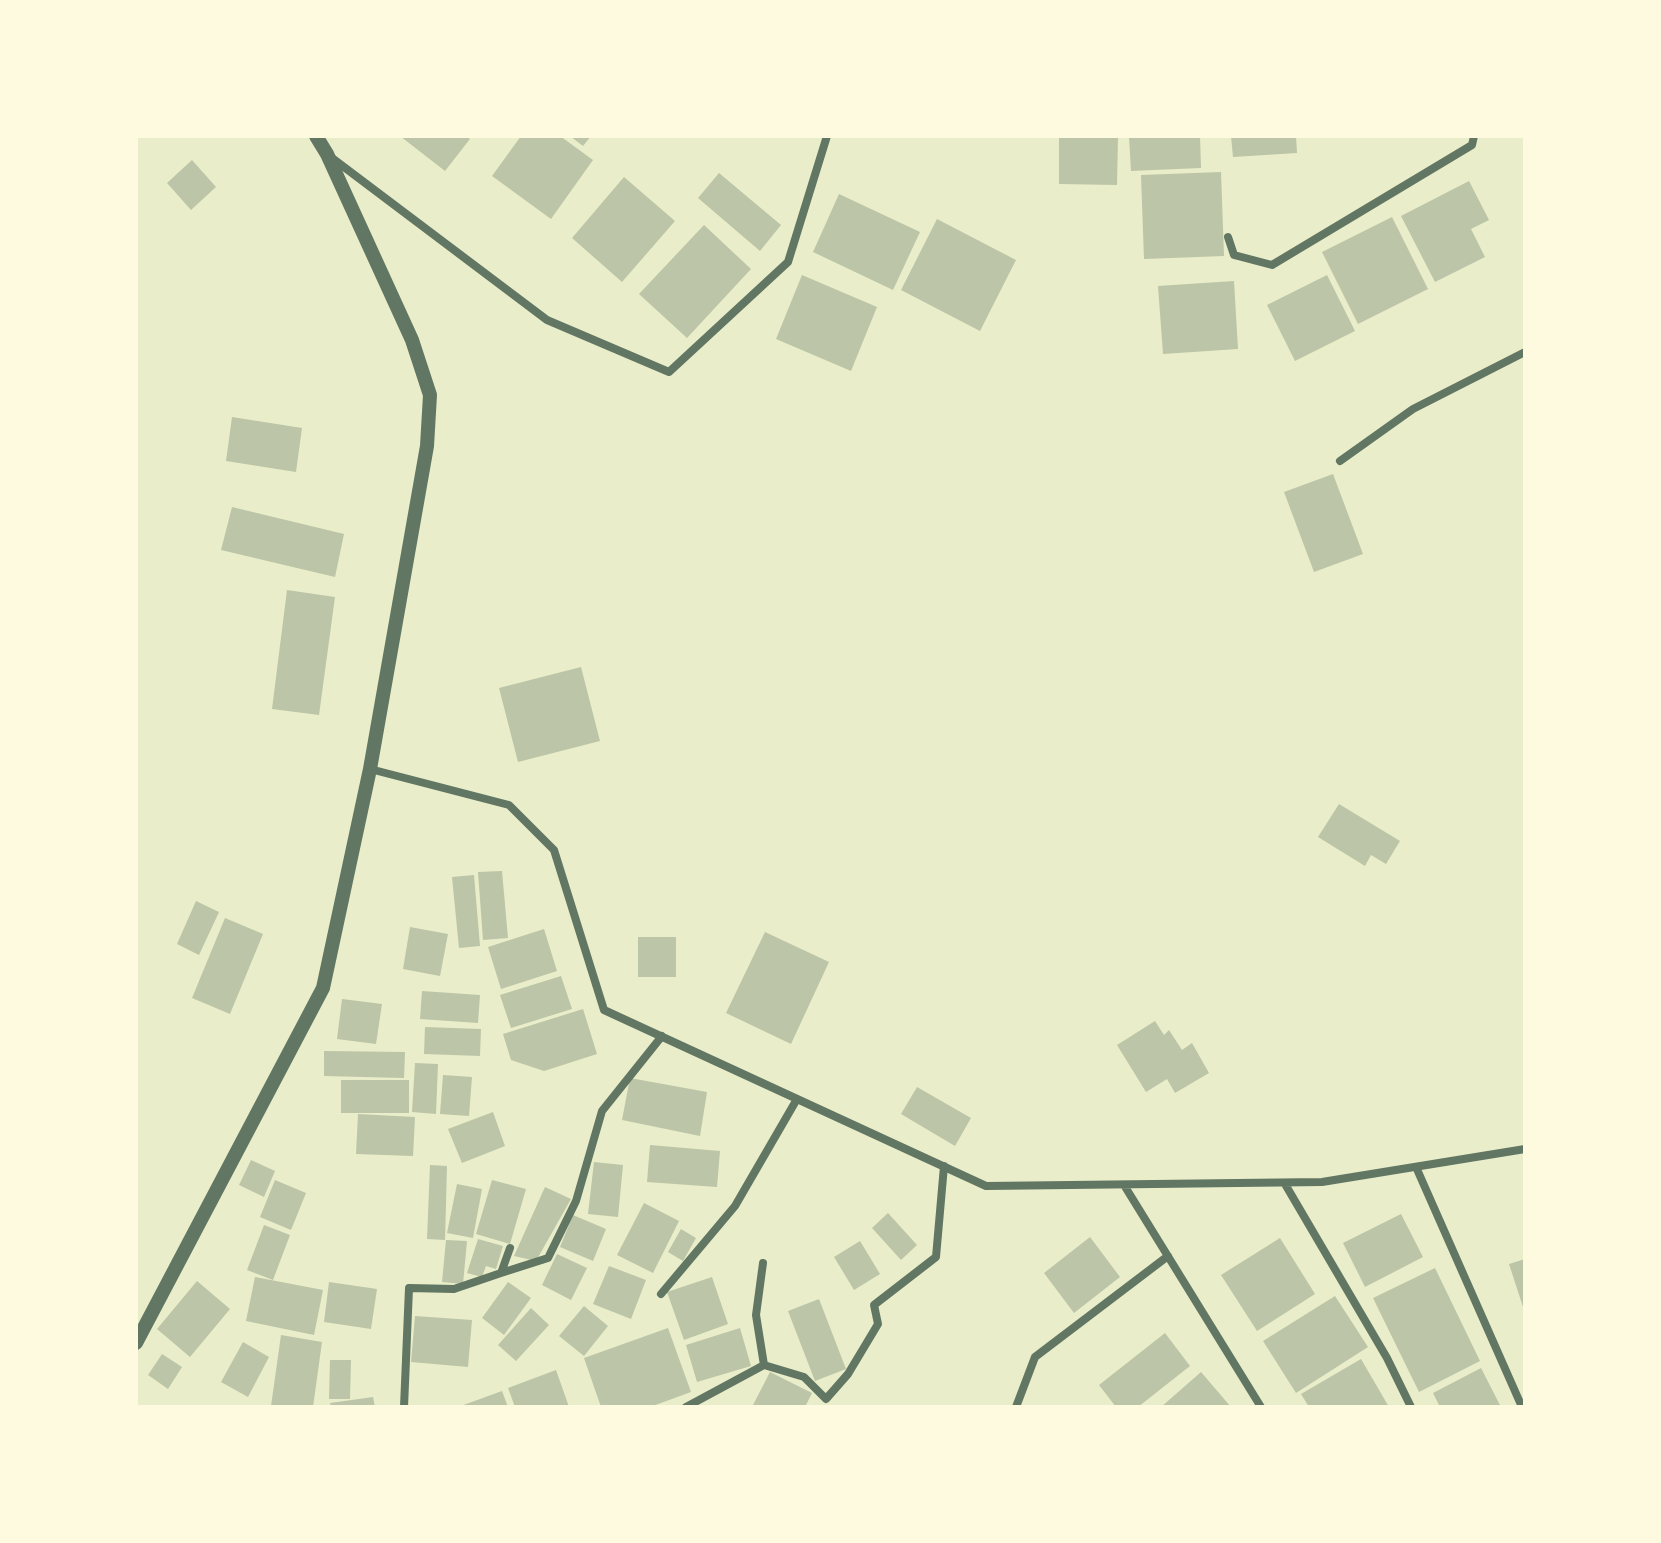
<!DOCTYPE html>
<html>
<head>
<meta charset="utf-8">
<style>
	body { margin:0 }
	#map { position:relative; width:1661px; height:1543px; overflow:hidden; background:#e9edc9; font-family:Helvetica,sans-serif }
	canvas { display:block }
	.frame { position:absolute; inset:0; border:138px solid #fefae0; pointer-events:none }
</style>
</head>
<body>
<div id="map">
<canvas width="1661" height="1543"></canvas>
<div class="frame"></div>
</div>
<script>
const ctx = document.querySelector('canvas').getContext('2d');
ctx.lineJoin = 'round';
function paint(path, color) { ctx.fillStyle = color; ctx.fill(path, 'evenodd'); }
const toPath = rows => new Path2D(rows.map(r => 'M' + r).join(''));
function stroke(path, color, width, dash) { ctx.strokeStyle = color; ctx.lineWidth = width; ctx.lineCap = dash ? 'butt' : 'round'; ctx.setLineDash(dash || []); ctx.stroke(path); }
const building = toPath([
	[400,136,466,136,470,139,445,171],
	[521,136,560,136,593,160,551,219,492,176],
	[570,136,591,136,583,146],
	[1059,136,1118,136,1117,185,1059,184],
	[1129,136,1200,136,1201,168,1131,171],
	[1231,136,1296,136,1297,153,1233,157],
	[192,160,216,187,191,210,167,183],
	[1221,172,1224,256,1144,259,1141,175],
	[719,173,781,225,760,251,698,198],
	[624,177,675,221,622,282,572,238],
	[1469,181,1489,220,1471,229,1485,257,1435,282,1401,216],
	[839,194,920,232,893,290,813,252],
	[1392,217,1428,289,1358,324,1322,252],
	[937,219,1016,260,980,331,901,290],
	[704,225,751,269,687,338,639,294],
	[802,275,877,307,851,371,776,339],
	[1327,275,1355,331,1295,361,1267,305],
	[1234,281,1238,349,1163,354,1158,286],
	[232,417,302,428,296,472,226,461],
	[1333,474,1363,554,1314,572,1284,492],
	[232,507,344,534,335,577,221,550],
	[287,590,335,597,319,715,272,709],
	[581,667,600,741,518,762,499,688],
	[1339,804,1400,841,1386,864,1371,855,1365,866,1318,837],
	[502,871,508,938,483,940,478,872],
	[474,875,480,946,459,948,452,877],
	[196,901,219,912,199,955,177,944],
	[225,918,263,934,230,1014,192,998],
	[410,927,448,934,440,976,403,969],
	[544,929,557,971,501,989,488,947],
	[765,932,829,962,791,1044,726,1013],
	[638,937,676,937,676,977,638,977],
	[561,976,572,1009,511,1028,500,995],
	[422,991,480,995,478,1023,420,1019],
	[342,999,382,1004,376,1044,337,1039],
	[583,1009,597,1054,544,1071,511,1060,503,1034],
	[1155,1021,1164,1035,1169,1030,1182,1050,1192,1043,1209,1073,1175,1093,1167,1079,1146,1092,1117,1045],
	[425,1027,481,1029,480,1056,424,1054],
	[324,1051,405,1052,404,1078,324,1076],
	[415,1063,438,1064,436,1114,412,1112],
	[443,1075,472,1077,469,1116,440,1114],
	[630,1078,707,1092,700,1136,622,1120],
	[341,1080,409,1080,409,1113,341,1113],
	[917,1087,971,1118,955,1146,901,1114],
	[493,1112,505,1146,462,1163,448,1129],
	[358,1114,415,1117,413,1156,356,1154],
	[650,1145,720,1151,717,1187,647,1182],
	[251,1160,275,1171,264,1197,239,1185],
	[594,1162,623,1165,618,1217,588,1214],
	[430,1165,447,1166,445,1240,427,1239],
	[275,1180,306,1193,291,1230,260,1217],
	[492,1180,526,1189,510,1244,476,1234],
	[457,1184,482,1189,473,1238,447,1233],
	[545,1187,571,1199,536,1261,514,1256],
	[644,1203,679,1221,653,1273,617,1255],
	[888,1213,917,1245,901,1260,872,1228],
	[1401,1214,1423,1257,1365,1287,1343,1243],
	[573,1215,606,1229,593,1261,560,1247],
	[264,1225,290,1235,273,1280,247,1270],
	[681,1229,696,1238,683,1261,668,1252],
	[1090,1237,1120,1277,1074,1313,1044,1273],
	[1280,1238,1315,1294,1257,1331,1221,1275],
	[478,1239,503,1246,496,1269,486,1266,482,1277,467,1273],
	[446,1240,467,1241,463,1284,442,1282],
	[860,1241,880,1274,854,1290,834,1257],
	[557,1254,587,1268,571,1300,542,1285],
	[1525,1259,1525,1310,1524,1310,1509,1264],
	[609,1266,646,1280,631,1319,593,1304],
	[1435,1268,1480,1361,1419,1392,1373,1298],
	[255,1277,323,1290,314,1335,246,1321],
	[712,1277,728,1324,684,1340,667,1292],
	[197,1281,230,1309,190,1357,157,1329],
	[329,1282,377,1289,371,1329,324,1322],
	[508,1282,531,1298,504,1335,482,1318],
	[1335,1296,1368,1347,1296,1393,1263,1341],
	[819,1299,846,1369,815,1381,788,1311],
	[584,1306,608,1326,584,1356,559,1336],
	[531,1308,549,1325,516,1361,498,1345],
	[415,1316,472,1320,468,1367,411,1362],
	[668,1328,691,1392,650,1407,601,1407,584,1358],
	[740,1328,751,1366,697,1382,686,1345],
	[1165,1333,1190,1366,1138,1407,1116,1407,1099,1385],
	[281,1335,322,1342,313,1407,271,1406],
	[243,1342,269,1357,248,1397,221,1382],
	[162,1354,182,1367,168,1389,148,1375],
	[1361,1359,1389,1407,1309,1407,1301,1394],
	[330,1360,351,1360,350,1399,329,1399],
	[1481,1368,1501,1407,1440,1407,1433,1393],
	[556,1370,569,1407,515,1407,508,1388],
	[770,1372,812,1393,805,1407,752,1407],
	[1201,1372,1231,1407,1161,1407],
	[502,1391,508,1407,458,1407],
	[373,1397,375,1407,331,1407,330,1403]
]);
const minor = toPath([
	[332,158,547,320,669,372,788,262,827,136],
	[1228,237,1234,255,1272,265,1472,145,1474,136],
	[1340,461,1413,409,1525,352],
	[370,769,509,805,554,850,604,1010,986,1186,1322,1182,1525,1149],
	[1416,1167,1522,1407],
	[1285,1184,1387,1358,1411,1407],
	[1124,1185,1261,1407],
	[763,1263,756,1315,764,1365],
	[501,1273,548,1258,576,1201,602,1111,662,1036],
	[661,1294,735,1206,797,1099],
	[404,1407,409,1288,454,1289,501,1273,510,1248],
	[686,1407,764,1365,804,1377,826,1399,848,1374,878,1324,874,1305,936,1257,944,1166],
	[1016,1407,1035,1357,1168,1256]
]);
const tertiary = toPath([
	[136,1343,323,988,370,769,427,446,430,395,412,340,327,154,316,136]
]);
paint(building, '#bcc5a7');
stroke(minor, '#617663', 8);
stroke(tertiary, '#617663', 14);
</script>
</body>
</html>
